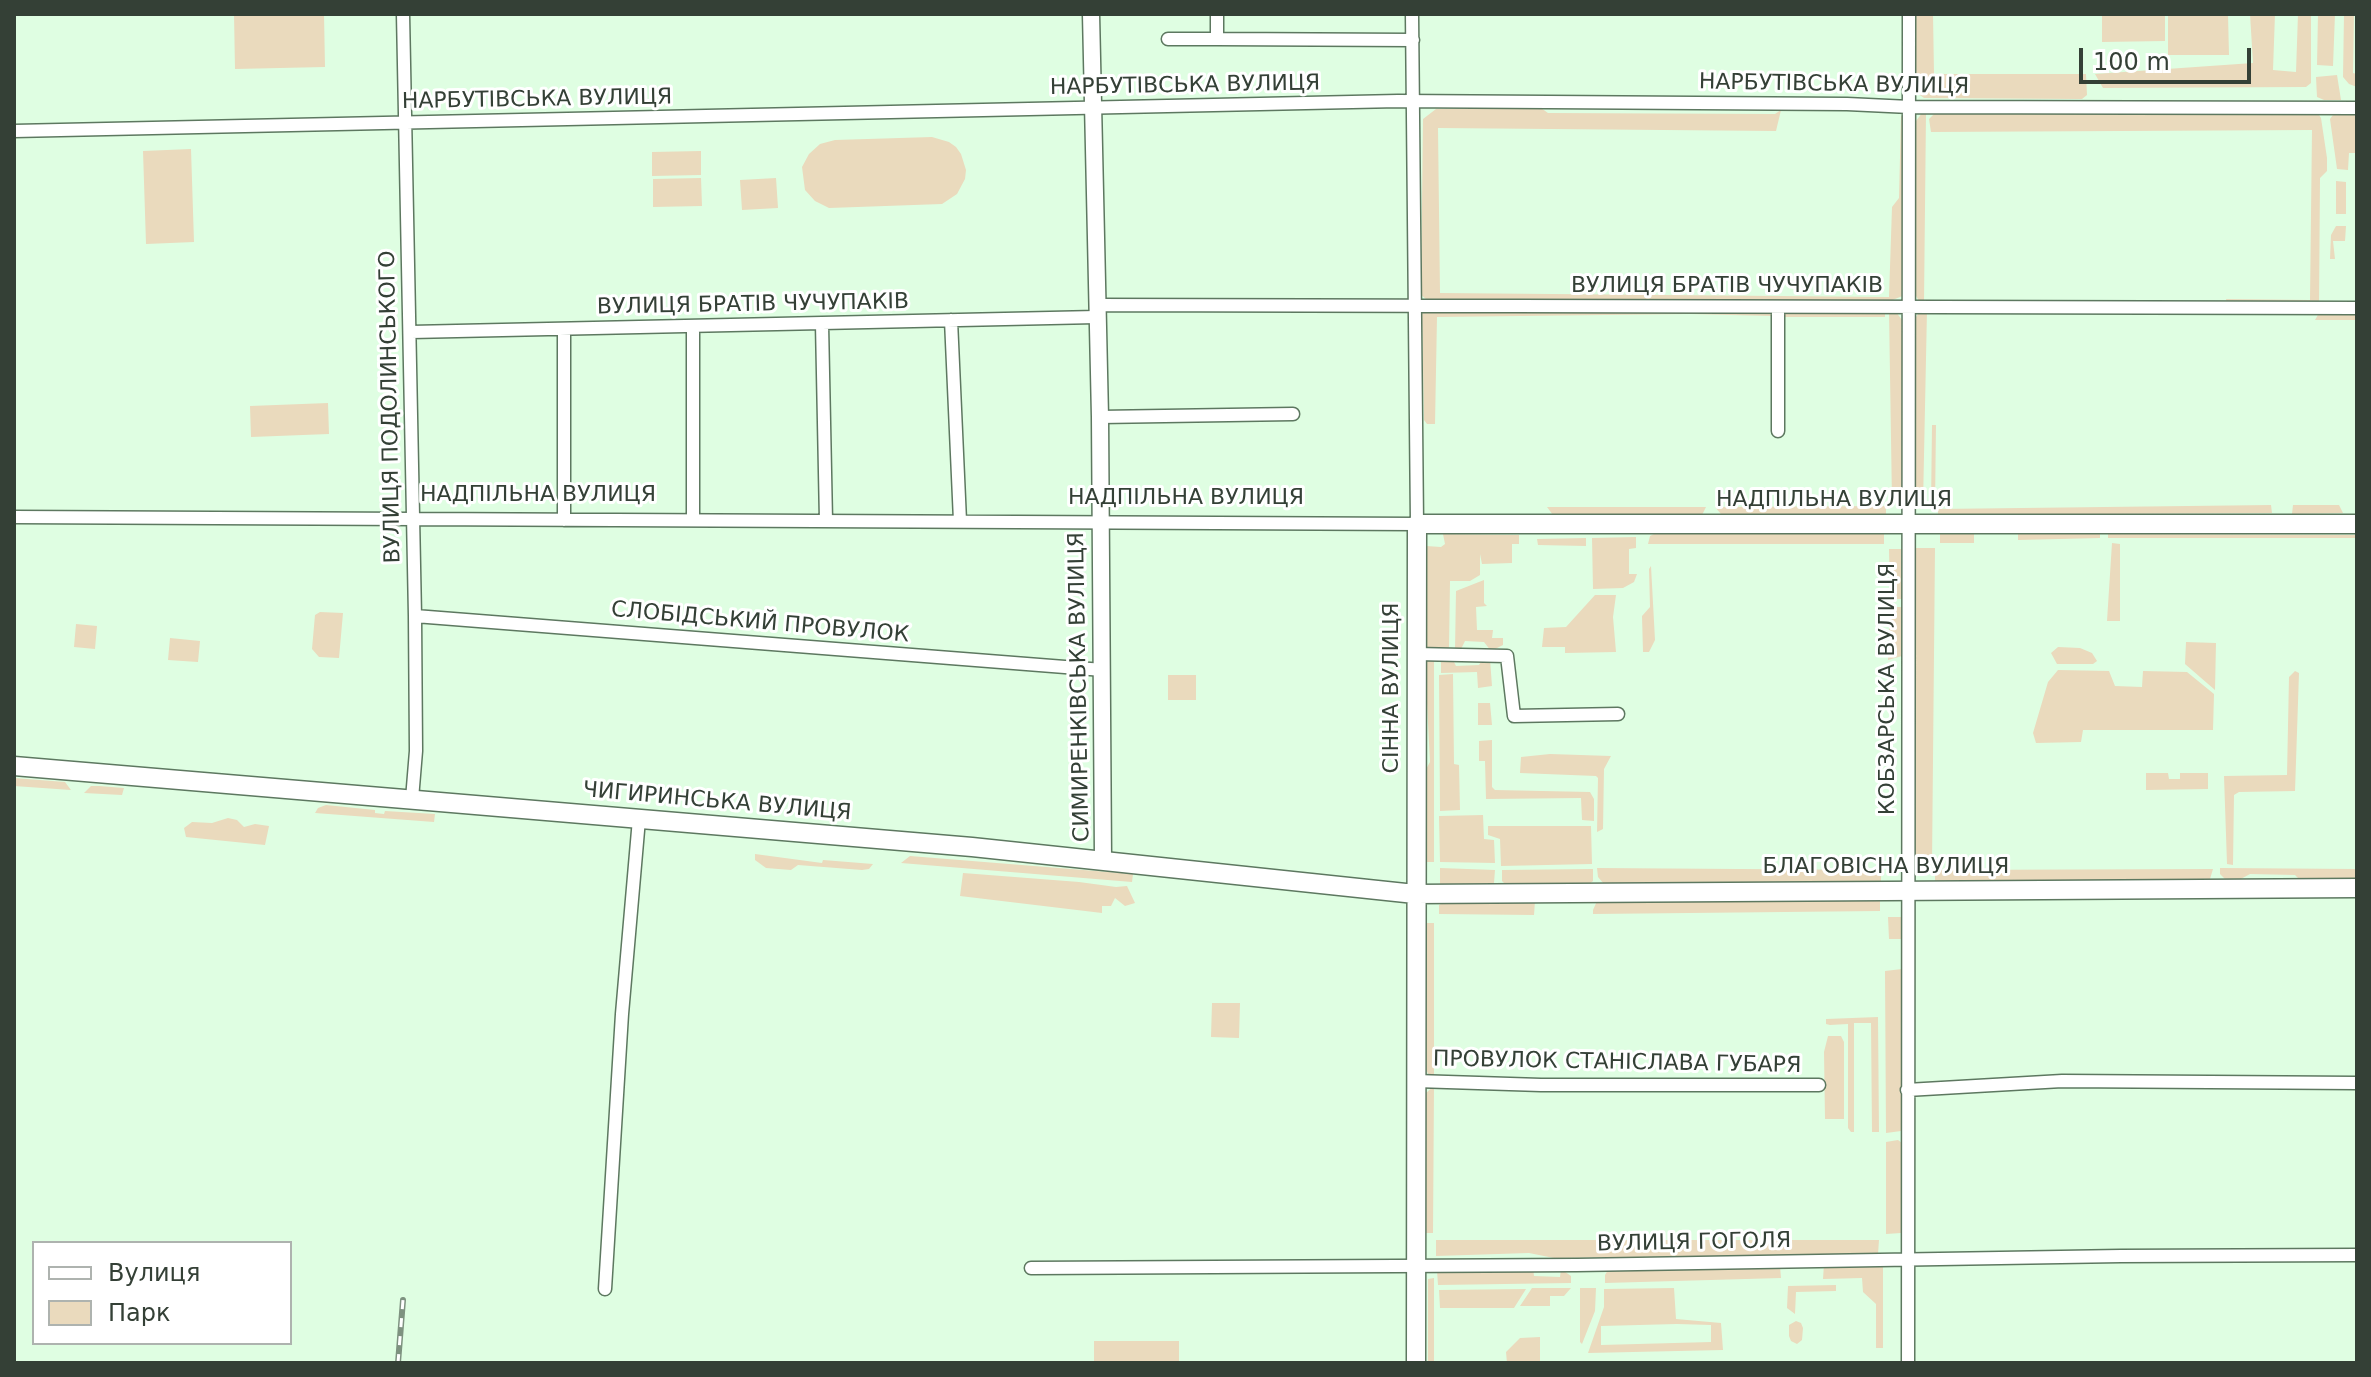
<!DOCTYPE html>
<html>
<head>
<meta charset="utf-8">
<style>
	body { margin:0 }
	#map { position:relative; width:2371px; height:1377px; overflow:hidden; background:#dffee2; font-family:"DejaVu Sans",sans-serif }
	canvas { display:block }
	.frame { position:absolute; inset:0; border:16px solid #344036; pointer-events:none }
	.legend { position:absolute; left:32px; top:1241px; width:260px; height:104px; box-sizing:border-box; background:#fff; border:2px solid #aeb3af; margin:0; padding:10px 14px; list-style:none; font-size:24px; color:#344036 }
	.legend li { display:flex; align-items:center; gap:16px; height:40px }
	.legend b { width:40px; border:2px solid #aeb3af }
	.scale { position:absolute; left:2079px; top:48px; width:172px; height:36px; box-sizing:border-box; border:4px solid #344036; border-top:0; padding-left:10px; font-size:24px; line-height:28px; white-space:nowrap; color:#344036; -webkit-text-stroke:6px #fff; paint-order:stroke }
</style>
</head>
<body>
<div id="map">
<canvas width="2371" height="1377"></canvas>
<div class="frame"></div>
<ul class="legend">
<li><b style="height:10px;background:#fff"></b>Вулиця</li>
<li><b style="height:22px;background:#eadabd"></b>Парк</li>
</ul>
<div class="scale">100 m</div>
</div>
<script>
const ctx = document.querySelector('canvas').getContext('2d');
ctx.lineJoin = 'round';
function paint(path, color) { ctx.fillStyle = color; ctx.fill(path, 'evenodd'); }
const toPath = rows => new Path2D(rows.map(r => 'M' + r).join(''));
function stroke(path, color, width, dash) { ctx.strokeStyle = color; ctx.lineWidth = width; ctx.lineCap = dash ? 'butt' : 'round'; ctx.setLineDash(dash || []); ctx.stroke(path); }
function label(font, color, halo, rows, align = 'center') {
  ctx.font = font + ' "DejaVu Sans",sans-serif'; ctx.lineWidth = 6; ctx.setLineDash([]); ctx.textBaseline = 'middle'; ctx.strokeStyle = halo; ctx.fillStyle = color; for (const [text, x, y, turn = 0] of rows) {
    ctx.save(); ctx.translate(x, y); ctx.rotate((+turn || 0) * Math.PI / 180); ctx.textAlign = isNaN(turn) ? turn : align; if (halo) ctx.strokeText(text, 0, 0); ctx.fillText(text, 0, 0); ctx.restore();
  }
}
const green = toPath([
	[234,14,324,14,325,67,235,69],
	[1915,14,1933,14,1934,74,2086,74,2087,95,2082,99,1924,98,1917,93,1914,85],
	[2102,14,2165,14,2165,41,2102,42],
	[2168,14,2228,14,2229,55,2168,55],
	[2250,14,2275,14,2273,70,2296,72,2298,14,2311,14,2311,83,2306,87,2103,88,2095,74,2253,63],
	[2318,14,2335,14,2333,66,2317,65],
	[2344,14,2354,14,2353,73,2357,74,2357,87,2349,84,2343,77],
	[2337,75,2341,100,2324,100,2317,97,2316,77],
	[1541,108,1548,113,1775,114,1781,110,1776,131,1438,128,1440,293,1889,297,1892,207,1899,198,1901,116,1904,117,1905,295,1890,301,1426,299,1421,295,1423,119,1436,109],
	[1936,112,2317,112,2321,118,2327,158,2327,171,2320,178,2319,306,2227,304,2226,299,2310,300,2312,130,1931,132,1929,119],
	[2335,112,2357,112,2357,153,2349,153,2348,170,2337,169,2330,119],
	[1922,113,1926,113,1924,302,1919,301,1916,296,1916,121],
	[932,137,949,142,956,147,961,154,966,170,965,179,957,194,942,204,829,208,815,201,805,190,802,167,809,154,820,144,835,140],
	[191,149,194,242,146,244,143,151],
	[701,151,701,175,652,176,652,152],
	[701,178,702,206,653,207,653,179],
	[776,178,778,208,742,210,740,180],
	[2336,181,2346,182,2346,214,2336,214],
	[2336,226,2346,226,2345,241,2333,241,2335,259,2330,259,2331,235],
	[1426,309,1770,309,1771,316,1690,314,1437,317,1435,424,1427,424,1424,420,1422,314],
	[1927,310,1923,504,1915,504,1914,320,1918,314],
	[1885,311,1885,317,1779,317,1780,312],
	[1889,311,1896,312,1902,320,1902,502,1892,502],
	[2357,312,2357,320,2315,320,2319,313],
	[328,403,329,434,251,437,250,406],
	[1932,425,1936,425,1935,505,1931,505],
	[2271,505,2272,513,1938,515,1938,509],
	[2293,505,2339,505,2343,513,2292,514],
	[1886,506,1886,514,1721,514,1715,507],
	[1547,507,1706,507,1702,515,1553,515],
	[1884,533,1884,544,1648,544,1650,536,1654,534],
	[1940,533,1974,533,1974,543,1940,543],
	[2018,533,2100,534,2100,538,2018,540],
	[1443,534,1519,535,1519,544,1512,544,1512,563,1482,564,1480,554,1480,575,1470,581,1450,581,1449,647,1446,650,1429,651,1425,646,1426,546,1441,547,1445,544],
	[2108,534,2357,535,2357,538,2108,538],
	[1636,537,1636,548,1629,549,1629,574,1637,574,1634,582,1623,588,1593,589,1592,538],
	[1586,538,1586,546,1538,545,1537,539],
	[2112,543,2120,544,2120,621,2107,621],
	[1914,548,1935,548,1932,865,1915,865],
	[1889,549,1901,549,1902,599,1890,599],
	[1651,566,1655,640,1649,652,1643,652,1642,616,1650,607,1649,569],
	[1484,580,1484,603,1487,606,1476,607,1477,630,1493,630,1492,638,1503,638,1503,645,1491,651,1484,642,1465,641,1460,651,1455,650,1456,591],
	[1595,595,1616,595,1613,617,1616,652,1565,653,1565,647,1542,647,1544,628,1566,627],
	[1890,607,1902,607,1902,656,1888,660],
	[320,612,343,613,339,658,319,657,312,649,315,615],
	[76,624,97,626,95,649,74,647],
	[170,638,200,641,198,662,168,660],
	[2186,642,2216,643,2215,690,2185,664],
	[2058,647,2080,648,2092,653,2097,661,2093,664,2057,664,2051,653],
	[1441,656,1451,656,1456,666,1479,665,1484,657,1490,659,1492,686,1478,688,1477,672,1441,673],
	[1428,659,1434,659,1434,862,1426,862,1425,771,1430,762,1425,665],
	[2058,670,2109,671,2115,686,2142,687,2143,671,2187,672,2214,694,2213,730,2083,730,2081,742,2036,743,2033,733,2048,682],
	[2295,671,2299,673,2295,791,2239,792,2234,795,2233,865,2227,864,2224,776,2287,775,2289,677],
	[1453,674,1454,764,1459,765,1460,810,1440,811,1439,675],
	[1168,675,1196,675,1196,700,1168,700],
	[1478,703,1490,703,1492,725,1478,725],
	[1492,740,1492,787,1495,790,1590,792,1594,799,1594,821,1582,820,1581,798,1486,799,1485,761,1479,761,1479,741],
	[1550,754,1611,756,1604,769,1603,829,1597,832,1598,778,1596,776,1520,773,1521,757],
	[2146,773,2168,773,2169,779,2180,779,2180,773,2208,773,2208,789,2146,790],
	[14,778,65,782,71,790,14,786],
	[91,786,99,786,124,788,122,795,84,793],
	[326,805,375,810,375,813,384,814,385,811,435,814,434,822,315,813,318,808],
	[1483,815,1484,839,1494,840,1495,863,1440,862,1439,816],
	[228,818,237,820,244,827,255,824,269,826,265,845,186,837,184,828,192,822,212,823],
	[1488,826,1591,826,1592,864,1501,866,1500,839,1488,835],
	[755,854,822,863,823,860,873,864,869,869,862,870,798,865,791,870,766,868,755,860],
	[910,856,1133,874,1132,882,901,863],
	[1440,868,1495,870,1494,883,1491,886,1440,886],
	[1597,868,1881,870,1881,883,1604,884,1598,877],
	[2220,868,2357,869,2357,879,2300,880,2295,875,2250,874,2237,881,2226,880,2220,874],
	[1593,869,1593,881,1588,885,1507,886,1502,881,1502,870],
	[2213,869,2210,879,2204,881,1935,882,1935,870],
	[963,873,1079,882,1116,887,1127,886,1135,903,1125,906,1115,898,1111,906,1102,906,1102,913,960,896],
	[1880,900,1880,911,1593,914,1593,910,1597,901],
	[1535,901,1534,915,1439,914,1439,905,1445,902],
	[1888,917,1901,917,1902,939,1889,939],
	[1425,923,1434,923,1434,1076,1429,1075,1426,1070],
	[1902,969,1901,1131,1886,1133,1885,971],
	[1212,1003,1240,1003,1239,1038,1211,1037],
	[1878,1017,1879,1132,1872,1132,1871,1023,1854,1023,1854,1132,1851,1132,1848,1128,1848,1024,1830,1025,1826,1024,1826,1019],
	[1828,1036,1841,1036,1844,1042,1844,1119,1825,1119,1824,1052],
	[1434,1086,1433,1233,1426,1233,1426,1093],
	[1898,1140,1902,1143,1901,1233,1886,1234,1886,1142],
	[1436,1240,1879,1240,1878,1254,1554,1258,1529,1253,1436,1256],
	[1824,1264,1883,1265,1883,1348,1876,1348,1876,1304,1863,1292,1862,1278,1823,1279],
	[1780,1266,1781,1278,1605,1283,1605,1275,1609,1268],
	[1533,1268,1534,1276,1560,1277,1561,1269,1571,1276,1571,1283,1438,1285,1437,1270],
	[1434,1278,1434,1363,1428,1363,1428,1279],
	[1836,1285,1836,1291,1796,1292,1795,1314,1787,1308,1788,1286],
	[1532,1288,1571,1288,1564,1296,1550,1296,1550,1306,1520,1306],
	[1580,1288,1596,1288,1595,1311,1582,1344,1580,1342],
	[1674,1288,1676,1319,1721,1323,1723,1350,1588,1353,1604,1307,1604,1289],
	[1677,1324,1711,1325,1711,1342,1601,1345,1601,1326],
	[1526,1289,1514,1308,1440,1308,1439,1290],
	[1796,1321,1801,1323,1803,1328,1802,1340,1797,1344,1791,1341,1789,1336,1789,1325],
	[1540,1337,1540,1363,1507,1363,1506,1352,1520,1338],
	[1094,1341,1179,1341,1179,1363,1094,1363]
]);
const minor = toPath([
	[403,14,415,616,416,751,412,799],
	[1217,14,1217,39,1413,40],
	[1168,39,1217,39],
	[14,131,1398,101,1847,104,1910,107,2357,108],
	[1096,305,2357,308],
	[1778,307,1778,431],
	[951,320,960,521],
	[822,324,826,521],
	[693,327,693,520],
	[564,329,564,520],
	[411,332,1096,317],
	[1100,417,1293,414],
	[14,517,1417,524,1412,14],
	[415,616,1103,670],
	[1416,654,1507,656,1514,716,1618,714],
	[1416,1081,1541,1085,1819,1085],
	[1907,1090,2062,1081,2357,1083],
	[1031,1268,1577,1265,2121,1256,2357,1255],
	[605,1289,622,1014,639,819],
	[1908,1363,1909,14]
]);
const tertiary = toPath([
	[1091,14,1100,417,1103,859]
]);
const secondary = toPath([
	[14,766,972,847,1415,894,2357,888],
	[1416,1363,1417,524,2357,524]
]);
const rail = toPath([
	[398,1363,403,1300]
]);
const streetNames = [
	["НАРБУТІВСЬКА ВУЛИЦЯ",1834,85,1],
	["НАРБУТІВСЬКА ВУЛИЦЯ",1185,86,-1],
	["НАРБУТІВСЬКА ВУЛИЦЯ",537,100,-1],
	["ВУЛИЦЯ БРАТІВ ЧУЧУПАКІВ",1727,286],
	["ВУЛИЦЯ БРАТІВ ЧУЧУПАКІВ",753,305,-1],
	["ВУЛИЦЯ ПОДОЛИНСЬКОГО",391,407,-91],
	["НАДПІЛЬНА ВУЛИЦЯ",538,495],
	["НАДПІЛЬНА ВУЛИЦЯ",1186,498],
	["НАДПІЛЬНА ВУЛИЦЯ",1834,500],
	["СЛОБІДСЬКИЙ ПРОВУЛОК",760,623,5],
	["СИМИРЕНКІВСЬКА ВУЛИЦЯ",1080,687,-91],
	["СІННА ВУЛИЦЯ",1392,688,-90],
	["КОБЗАРСЬКА ВУЛИЦЯ",1888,689,-90],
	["ЧИГИРИНСЬКА ВУЛИЦЯ",717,802,5],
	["БЛАГОВІСНА ВУЛИЦЯ",1886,867],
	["ПРОВУЛОК СТАНІСЛАВА ГУБАРЯ",1617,1063,1],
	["ВУЛИЦЯ ГОГОЛЯ",1694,1243,-1]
];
paint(green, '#eadabd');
stroke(minor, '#5d7860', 15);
stroke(tertiary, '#5d7860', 19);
stroke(secondary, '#5d7860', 21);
stroke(minor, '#fff', 12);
stroke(tertiary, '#fff', 16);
stroke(secondary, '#fff', 18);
stroke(rail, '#7e9280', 6);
stroke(rail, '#fff', 3, [9]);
label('22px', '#344036', '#fff', streetNames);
</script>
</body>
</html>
